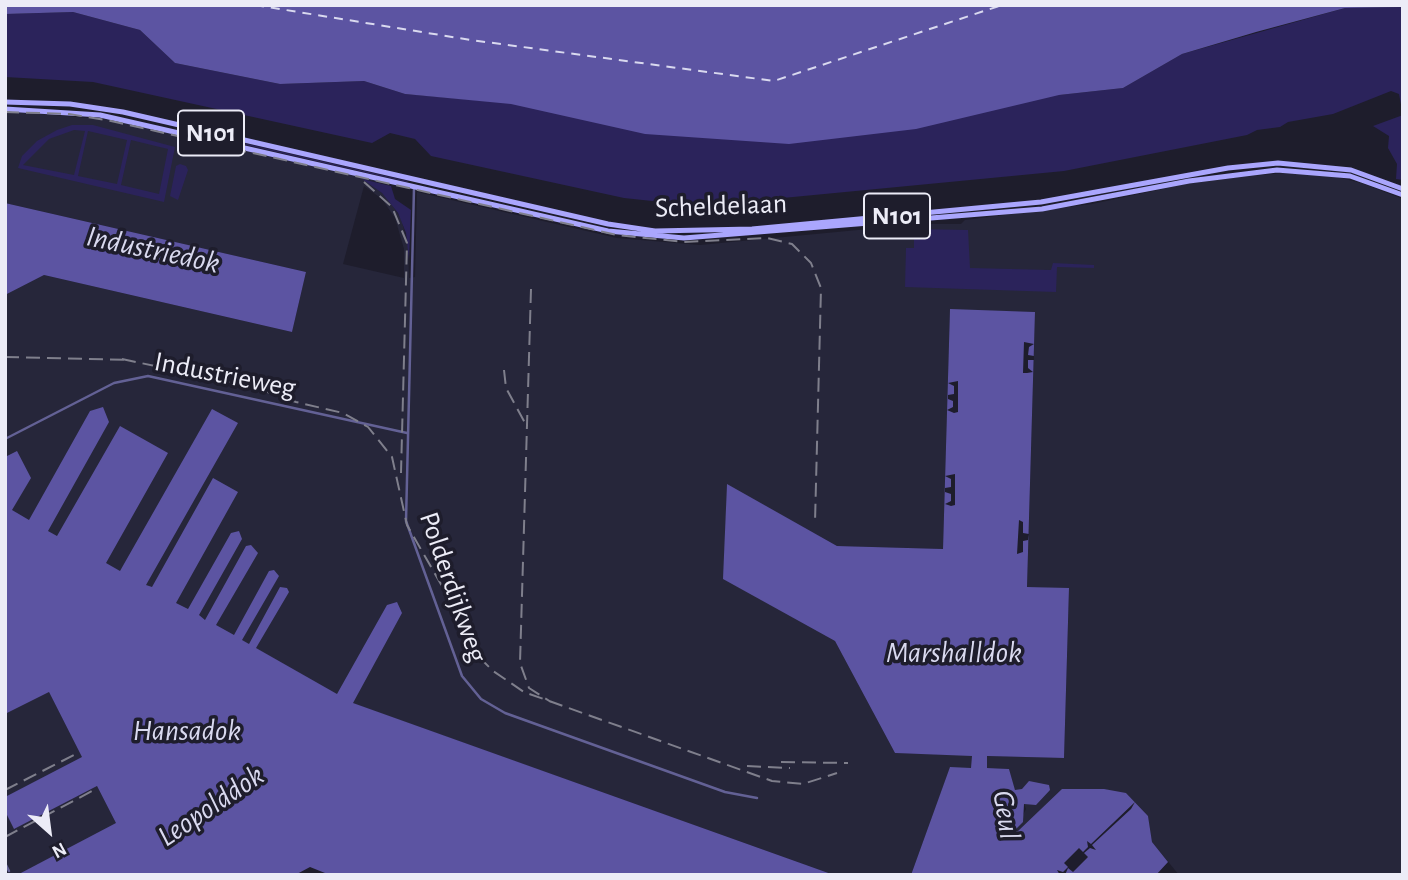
<!DOCTYPE html>
<html>
<head>
<meta charset="utf-8">
<style>
	body { margin:0 }
	#map { position:relative; width:1408px; height:880px; overflow:hidden; background:#1e1d2c; font-family:"Alegreya Sans",sans-serif }
	canvas { display:block }
	.frame { position:absolute; inset:0; border:7px solid #ececf7; pointer-events:none }
	.north { position:absolute; left:14px; top:796px; width:70px; height:70px; -webkit-text-stroke:5px #1e1d2c; paint-order:stroke; rotate:152deg; font-size:19px; font-weight:700; line-height:28px; text-align:center; color:#ececf7 }
	.north::after { content:''; display:block; margin:auto; width:24px; height:32px; background:#ececf7; clip-path:polygon(50% 0,100% 100%,50% 72%,0 100%) }
</style>
</head>
<body>
<div id="map">
<canvas width="1408" height="880"></canvas>
<div class="frame"></div>
<div class="north">N</div>
</div>
<script>
const ctx = document.querySelector('canvas').getContext('2d');
ctx.lineJoin = 'round';
function paint(path, color) { ctx.fillStyle = color; ctx.fill(path, 'evenodd'); }
const toPath = rows => new Path2D(rows.map(r => 'M' + r).join(''));
function stroke(path, color, width, dash) { ctx.strokeStyle = color; ctx.lineWidth = width; ctx.lineCap = dash ? 'butt' : 'round'; ctx.setLineDash(dash || []); ctx.stroke(path); }
function label(font, color, halo, rows, align = 'center') {
  ctx.font = font + ' "Alegreya Sans",sans-serif'; ctx.lineWidth = 7; ctx.setLineDash([]); ctx.textBaseline = 'middle'; ctx.strokeStyle = halo; ctx.fillStyle = color; for (const [text, x, y, turn = 0] of rows) {
    ctx.save(); ctx.translate(x, y); ctx.rotate((+turn || 0) * Math.PI / 180); ctx.textAlign = isNaN(turn) ? turn : align; if (halo) ctx.strokeText(text, 0, 0); ctx.fillText(text, 0, 0); ctx.restore();
  }
}
const built = toPath([
	[5,111,113,120,407,187,365,180,387,197,401,219,408,244,409,278,415,277,417,192,617,238,700,245,921,224,961,224,965,220,1092,204,1200,181,1283,173,1333,176,1361,183,1403,199,1403,875,1179,875,1152,842,1148,816,1126,793,1017,833,1015,831,1026,809,1019,790,1015,790,1009,769,987,768,987,756,1064,758,1069,589,1027,587,1035,312,950,310,943,549,837,546,727,485,724,579,835,641,895,753,972,755,972,768,950,768,911,875,834,875,352,703,12,511,17,452,5,457,5,295,44,275,292,332,306,272,5,203],
	[364,186,382,199,395,218,404,249,404,278,343,264],
	[49,692,83,758,5,797,5,714],
	[97,786,117,824,17,875,5,875,5,811,15,828]
]);
const green = toPath([
	[1403,7,1403,180,1396,179,1397,164,1388,148,1389,136,1373,126,1403,115,1399,94,1391,91,1333,114,1288,122,1280,127,1257,130,1247,135,1064,171,741,202,718,208,624,198,431,156,415,139,390,133,372,143,93,82,5,77,5,14,73,12,140,30,175,63,280,84,364,81,405,94,511,103,1059,95,1123,88,1182,54,1345,8],
	[72,125,93,125,175,147,164,202,18,168,22,156,37,141,57,130],
	[74,130,85,131,74,175,23,165,49,139],
	[88,131,127,140,117,184,78,176],
	[131,140,168,149,159,194,121,185],
	[185,131,209,135,408,181,407,182],
	[180,164,186,166,188,170,178,200,170,196,176,166],
	[362,179,391,186,395,199,411,210,409,260,406,233,398,213,382,193],
	[914,229,968,230,970,268,1051,270,1053,263,1094,265,1094,268,1057,267,1056,292,905,287,906,248,914,248]
]);
const water = toPath([
	[5,5,1403,5,1403,7,1345,8,1256,32,1182,54,1123,88,1059,95,916,129,789,144,645,134,511,104,405,94,364,81,280,84,175,63,140,30,73,12,5,14],
	[5,203,306,272,292,332,44,275,5,295],
	[950,309,1035,312,1027,587,1069,588,1064,758,987,756,987,768,1009,769,1015,790,1022,789,1029,781,1049,785,1050,790,1036,805,1024,804,1023,822,1015,830,1017,832,1062,789,1104,789,1126,793,1148,816,1152,842,1168,862,1156,875,911,875,950,767,971,768,972,756,895,753,835,641,723,579,727,484,837,546,943,549],
	[103,407,109,422,48,531,57,536,120,426,168,453,106,563,120,571,212,409,238,423,146,585,152,587,213,478,238,492,176,603,188,609,231,533,239,531,242,539,199,615,205,620,246,546,251,545,258,553,216,625,234,635,269,571,274,570,279,576,242,640,249,644,280,587,287,588,289,592,256,648,337,694,387,605,397,602,402,613,353,703,834,875,330,875,310,867,295,875,17,875,116,823,97,786,14,829,5,811,5,797,82,757,49,692,5,714,5,457,17,451,31,478,12,510,29,520,90,411]
]);
const pier = toPath([
	[1024,342,1034,344,1029,347,1028,355,1034,356,1034,360,1028,360,1028,368,1033,372,1027,373,1023,373],
	[958,381,958,412,954,413,947,410,953,407,953,401,948,399,948,395,954,394,954,386,948,383],
	[955,474,955,505,951,506,945,504,951,501,951,494,945,492,945,488,951,487,951,479,945,476],
	[1019,520,1023,522,1023,533,1029,534,1028,540,1023,541,1023,552,1017,554],
	[1135,802,1131,809,1092,845,1096,850,1090,848,1084,853,1088,857,1073,872,1068,868,1065,875,1060,875,1057,870,1063,872,1068,867,1064,863,1079,848,1083,852,1088,847,1087,841,1091,844]
]);
const ferry = toPath([
	[255,5,471,40,774,81,1002,5]
]);
const street = toPath([
	[414,188,406,521,462,676,481,699,505,713,725,792,757,798],
	[5,439,114,383,148,376,407,433],
	[5,863,9,871]
]);
const primary = toPath([
	[5,102,70,104,123,112,608,224,655,231,752,229,1041,202,1228,168,1278,163,1351,170,1403,189],
	[5,109,100,115,608,231,684,238,1042,209,1189,181,1277,170,1350,176,1403,195]
]);
const rail = toPath([
	[5,112,69,114,111,121,617,235,684,242,767,238,792,244,811,263,821,288,815,522],
	[364,182,392,207,407,243,401,473],
	[531,289,520,663,529,688,551,702],
	[5,357,131,360],
	[122,359,253,387,296,402,343,413,368,427,392,457,407,525,446,593],
	[504,370,506,388,525,423],
	[479,657,493,671,524,692,772,781,803,784,837,773],
	[781,762,848,763],
	[747,766,790,768],
	[5,790,76,754],
	[5,837,94,790]
]);
const shields = [
	[211,133,66],
	[897,216,66]
];
const shieldNames = [
	["N101",211,133],
	["N101",897,216]
];
const streetNames = [
	["Scheldelaan",721,206,-2],
	["Industrieweg",225,375,11],
	["Polderdijkweg",453,587,71]
];
const waterNames = [
	["Industriedok",153,250,12],
	["Marshalldok",954,653],
	["Hansadok",187,731],
	["Leopolddok",211,806,-34],
	["Geul",1006,815,81]
];
paint(built, '#26263a');
paint(green, '#2b235b');
paint(water, '#5c54a2');
paint(pier, '#1e1d2c');
stroke(ferry, '#d9d9ef', 2, [9, 7]);
stroke(street, '#636195', 2.5);
stroke(primary, '#aaa6fd', 5);
stroke(rail, '#7f7f8c', 2, [14, 7]);
for (const [x, y, w] of shields) { const box = new Path2D(); box.roundRect(x - w / 2, y - 22.5, w, 45, 5); ctx.fillStyle = '#1e1d2c'; ctx.fill(box); stroke(box, '#ececf7', 2); }
label('bold 26px', '#ececf7', null, shieldNames);
label('28px', '#ececf7', '#1e1d2c', streetNames);
label('italic 30px', '#d9d9ef', '#1e1d2c', waterNames);
</script>
</body>
</html>
